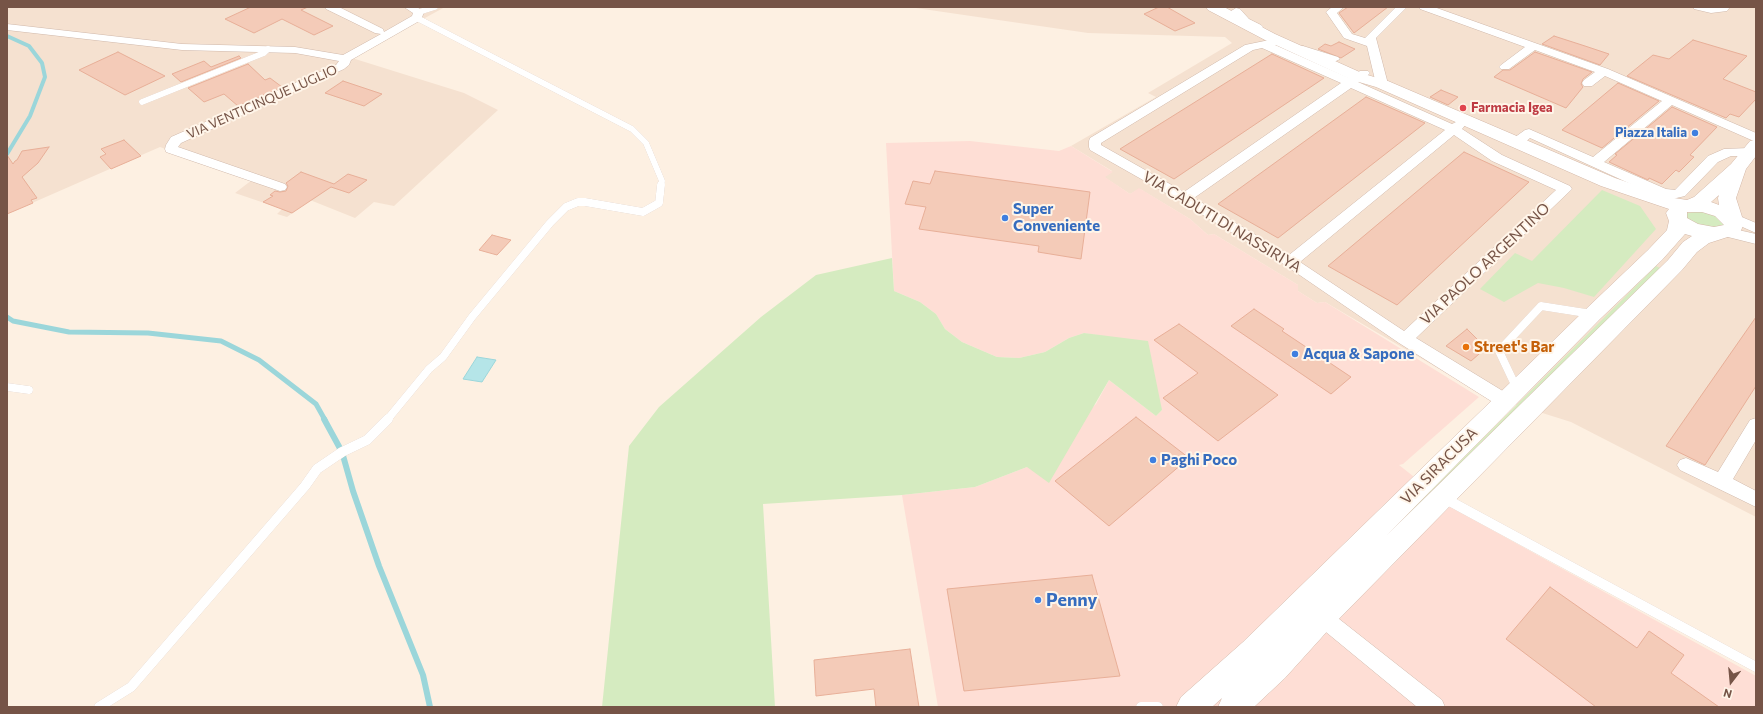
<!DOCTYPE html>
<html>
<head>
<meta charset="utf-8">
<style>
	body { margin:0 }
	#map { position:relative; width:1763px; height:714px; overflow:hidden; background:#fdf0e2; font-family:Commissioner,sans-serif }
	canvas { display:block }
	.frame { position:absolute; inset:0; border:8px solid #765447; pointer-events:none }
	.north { position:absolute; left:1711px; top:662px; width:40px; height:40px; -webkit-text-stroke:3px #fff5e9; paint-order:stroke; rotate:196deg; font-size:11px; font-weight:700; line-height:16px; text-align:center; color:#765447 }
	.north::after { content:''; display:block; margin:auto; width:14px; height:18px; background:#765447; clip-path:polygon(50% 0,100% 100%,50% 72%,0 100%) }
</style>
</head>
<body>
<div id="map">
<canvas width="1763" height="714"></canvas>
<div class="frame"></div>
<div class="north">N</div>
</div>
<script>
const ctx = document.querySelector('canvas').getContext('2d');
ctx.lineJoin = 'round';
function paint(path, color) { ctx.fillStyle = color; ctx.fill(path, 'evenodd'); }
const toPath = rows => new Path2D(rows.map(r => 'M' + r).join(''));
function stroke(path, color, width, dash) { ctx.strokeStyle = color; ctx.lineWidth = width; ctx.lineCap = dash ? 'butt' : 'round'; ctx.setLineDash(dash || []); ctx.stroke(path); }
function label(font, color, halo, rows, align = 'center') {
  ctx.font = font + ' Commissioner,sans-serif'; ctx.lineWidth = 4; ctx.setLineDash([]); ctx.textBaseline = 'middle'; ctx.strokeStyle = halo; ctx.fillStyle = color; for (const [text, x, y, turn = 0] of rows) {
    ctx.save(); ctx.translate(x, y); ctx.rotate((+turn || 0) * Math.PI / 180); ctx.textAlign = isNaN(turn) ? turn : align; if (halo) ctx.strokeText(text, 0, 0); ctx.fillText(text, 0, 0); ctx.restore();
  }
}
const residential = toPath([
	[7,7,445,7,352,58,464,93,498,110,394,206,374,202,355,218,310,200,287,217,277,214,282,209,235,193,252,180,160,147,7,214],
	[909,7,1756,7,1756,517,1571,422,1482,394,1325,302,1317,303,1298,291,1298,285,1214,234,1208,235,1190,219,1140,189,1130,194,1104,177,1112,171,1071,146,1156,97,1148,93,1232,43,1225,37,1088,33]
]);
const commercial = toPath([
	[970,141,1059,151,1071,146,1113,172,1105,177,1130,194,1139,188,1190,219,1208,235,1214,234,1298,285,1298,291,1317,303,1325,302,1479,397,1403,464,1399,465,1456,510,1756,676,1756,707,938,707,902,495,975,487,1027,467,1096,404,1109,380,1156,416,1162,410,1109,337,1084,333,1069,338,1045,352,1019,358,997,357,962,342,945,329,936,314,920,302,894,291,886,143]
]);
const green = toPath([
	[1602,190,1640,206,1656,229,1594,297,1564,288,1538,283,1504,302,1480,289,1515,253,1532,261],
	[1694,212,1705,212,1714,214,1724,221,1724,226,1719,228,1695,227,1685,216,1687,213],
	[892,258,894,291,920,302,936,314,945,329,962,342,997,357,1019,358,1045,352,1069,338,1084,333,1148,341,1162,410,1156,416,1109,380,1049,483,1027,467,975,487,902,495,763,504,775,707,602,707,629,446,659,407,761,317,816,275],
	[1656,266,1660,268,1276,653,1272,649]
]);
const water = toPath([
	[477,357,496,360,482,382,463,379,477,357]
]);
const streamFar2 = toPath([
	[7,36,29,46,42,63,45,77,30,116,7,154]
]);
const streamFar1 = toPath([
	[7,317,13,321,69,332,148,333,221,341,259,360,316,404,325,420]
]);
const stream = toPath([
	[324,419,342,452,353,491,379,566,423,675,430,707]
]);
const building = toPath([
	[251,7,308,7,301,10,333,26,314,35,282,19,254,33,225,19,251,7],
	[1159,7,1167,7,1195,23,1175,31,1144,14,1159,7],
	[1348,7,1388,7,1354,33,1339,13,1348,7],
	[1554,36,1585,46,1609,54,1600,65,1542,44,1554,36],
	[1693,40,1747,56,1723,79,1756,92,1756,99,1739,117,1730,114,1726,118,1627,76,1653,55,1669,59,1693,40],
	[1339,42,1355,49,1341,58,1318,49,1325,44,1331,46,1339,42],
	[118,52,165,76,125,95,79,70,118,52],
	[1535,52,1592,72,1583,79,1581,84,1583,87,1566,108,1494,77,1503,70,1510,70,1535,52],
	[1272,54,1324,78,1174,179,1120,149,1272,54],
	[239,56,241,58,181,82,172,74,204,61,211,67,239,56],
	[248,64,265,80,270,78,282,87,238,106,224,94,204,102,188,88,248,64],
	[343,81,382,94,364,106,325,93,343,81],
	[1618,83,1659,101,1602,148,1562,130,1618,83],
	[1441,90,1458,97,1448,105,1430,97,1441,90],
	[1366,97,1425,123,1278,238,1218,204,1366,97],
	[1672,107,1717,127,1690,155,1694,157,1679,172,1676,170,1662,184,1649,178,1648,180,1609,162,1617,155,1615,154,1672,107],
	[124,140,141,156,111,169,100,157,106,154,101,149,124,140],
	[49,147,38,163,22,177,37,198,31,200,33,203,7,214,7,155,13,164,15,161,17,160,22,151,49,147],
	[1464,152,1529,182,1397,305,1328,266,1464,152],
	[935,171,1090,192,1081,259,1038,252,1039,246,919,229,926,207,905,204,913,181,930,184,935,171],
	[301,172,334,184,348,174,367,180,349,193,331,187,292,213,263,202,273,196,270,195,275,191,280,192,286,191,288,186,286,183,301,172],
	[492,235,511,240,497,255,479,250,492,235],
	[1254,309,1284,329,1282,331,1351,377,1331,394,1231,326,1254,309],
	[1756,317,1756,386,1705,465,1666,446,1756,317],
	[1179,324,1278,395,1218,441,1163,398,1198,373,1154,340,1179,324],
	[1467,329,1486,348,1471,361,1446,346,1467,329],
	[1136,417,1189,458,1109,526,1055,481,1136,417],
	[1092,575,1120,676,964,691,947,589,1092,575],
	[1550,587,1637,648,1649,631,1684,655,1671,673,1719,707,1596,707,1506,639,1550,587],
	[910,649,919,707,876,707,874,689,816,696,814,660,910,649]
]);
const laneFar2 = toPath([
	[419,12,435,7],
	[417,18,632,129,646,143,662,181,661,186],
	[142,102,264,53,268,49]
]);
const laneFar1 = toPath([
	[7,387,29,390],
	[1517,389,1499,351,1541,306,1592,314],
	[387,420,429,369,443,357,472,317,550,223,566,207,578,202,585,202,643,212,659,203,661,185]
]);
const lane = toPath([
	[1444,498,1756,667],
	[99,707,131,687,305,486,317,469,342,452,367,440,388,419],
	[1141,707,1158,707]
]);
const street = toPath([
	[325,7,339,7,383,29,384,32,412,16,413,13,404,7,417,7,424,12,421,20,351,60,349,65,344,69,181,143,178,147,285,184,287,187,285,190,280,191,166,152,165,149,166,145,171,137,336,65,339,61,295,53,182,50,7,30,7,24,182,44,295,47,343,55,381,34,375,33,326,9,325,7],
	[1332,7,1344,7,1337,13,1352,34,1365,38,1396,7,1407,7,1376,38,1388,84,1386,87,1378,87,1376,84,1367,46,1344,38,1326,12,1332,7],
	[1419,7,1434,7,1608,69,1756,133,1756,142,1672,105,1604,162,1666,189,1675,190,1708,156,1724,149,1749,148,1754,149,1755,152,1754,155,1749,156,1731,156,1718,162,1685,196,1672,199,1657,196,1530,138,1521,146,1511,146,1510,143,1511,140,1525,130,1529,129,1593,157,1662,101,1605,76,1592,86,1584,86,1582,83,1584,80,1595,72,1535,50,1509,69,1501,69,1499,67,1501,65,1525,47,1420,9,1419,7],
	[1693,7,1730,7,1727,11,1711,13,1694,9,1693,7],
	[1236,8,1240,9,1249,19,1261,25,1263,27,1261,29,1253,29,1241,23,1231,11,1236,8],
	[1279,38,1285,41,1283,43,1275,45,1349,78,1360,71,1368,71,1370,73,1368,75,1358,82,1452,124,1460,120,1464,121,1466,124,1462,129,1502,155,1570,186,1572,189,1416,338,1511,396,1513,401,1511,406,1505,407,1499,406,1399,343,1285,265,1180,201,1090,150,1089,147,1089,141,1090,138,1245,45,1279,38],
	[1262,48,1341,83,1184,192,1101,145,1101,143,1253,50,1262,48],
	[1351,88,1445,130,1289,255,1194,198,1351,88],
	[1454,135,1492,161,1556,190,1404,331,1300,262,1454,135],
	[1303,46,1338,57,1340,59,1334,62,1299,51,1297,49,1299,47,1303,46],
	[1725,210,1756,223,1756,233,1720,217,1718,214,1720,211,1725,210],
	[1725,227,1756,234,1756,244,1720,235,1718,232,1720,229,1725,227],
	[1756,418,1756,440,1733,479,1756,491,1756,507,1680,470,1677,465,1680,460,1686,458,1718,472,1750,420,1756,418],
	[1322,608,1329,611,1442,700,1445,707,1417,707,1315,623,1312,617,1315,611,1322,608]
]);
const secondary = toPath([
	[1206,7,1224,7,1275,34,1364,74,1388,81,1615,178,1674,198,1687,200,1694,197,1731,164,1750,141,1756,140,1756,156,1746,169,1736,198,1744,223,1740,233,1709,243,1697,252,1682,270,1332,626,1285,678,1254,707,1218,707,1222,698,1212,707,1176,707,1181,697,1243,642,1586,309,1648,250,1667,230,1669,221,1666,213,1669,209,1601,186,1376,87,1352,80,1265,40,1208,10,1206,7],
	[1719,195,1718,198,1719,205,1711,202,1719,195],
	[1687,212,1702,212,1715,216,1724,225,1714,227,1698,224,1687,218,1687,212],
	[1685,234,1692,236,1683,242,1668,260,1387,535,1600,319,1662,260,1685,234]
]);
const markers = [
	[1463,108,4,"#e0444e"],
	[1695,133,4,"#3f7fe0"],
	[1005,218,4,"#3f7fe0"],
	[1466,347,4,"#e8710a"],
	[1295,354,4,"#3f7fe0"],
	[1153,460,4,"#3f7fe0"],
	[1038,600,4,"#3f7fe0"]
];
const farStreetnames = [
	["VIA VENTICINQUE LUGLIO",262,102,-24]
];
const farHealthnames = [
	["Farmacia Igea",1471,108]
];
const farShopnames = [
	["Piazza Italia",1687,133]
];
const shopNames = [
	["Super",1013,209],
	["Conveniente",1013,226],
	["Acqua & Sapone",1303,354],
	["Paghi Poco",1161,460]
];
const streetNames = [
	["VIA CADUTI DI NASSIRIYA",1222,222,31],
	["VIA PAOLO ARGENTINO",1485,264,-43],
	["VIA SIRACUSA",1439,466,-45]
];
const foodNames = [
	["Street's Bar",1474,347]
];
const nearShopnames = [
	["Penny",1046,600]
];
paint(residential, '#f5e1d0');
paint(commercial, '#feded5');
paint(green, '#d5ebc0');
paint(water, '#b5e5e8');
stroke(water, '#9bd6da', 1);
stroke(streamFar2, '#9bd6da', 4);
stroke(streamFar1, '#9bd6da', 5);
stroke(stream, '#9bd6da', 6);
paint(building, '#f4cbb8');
stroke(building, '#e8af98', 1);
stroke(laneFar2, '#d1b9ab', 6);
stroke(laneFar1, '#d1b9ab', 8);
stroke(lane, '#d1b9ab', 10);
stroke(street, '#d1b9ab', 1);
stroke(secondary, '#d4b8a8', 1);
stroke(laneFar2, '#fff', 6);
stroke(laneFar1, '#fff', 8);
stroke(lane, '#fff', 10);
paint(street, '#fff');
paint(secondary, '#fff');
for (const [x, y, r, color] of markers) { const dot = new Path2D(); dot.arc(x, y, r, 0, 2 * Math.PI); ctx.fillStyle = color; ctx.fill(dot); stroke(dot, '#fff5e9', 1.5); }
label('13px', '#765447', '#fff5e9', farStreetnames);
label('bold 13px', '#be3a42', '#fff5e9', farHealthnames, 'left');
label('bold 13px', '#366cbe', '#fff5e9', farShopnames, 'right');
label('bold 15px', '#366cbe', '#fff5e9', shopNames, 'left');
label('15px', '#765447', '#fff5e9', streetNames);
label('bold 15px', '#c56008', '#fff5e9', foodNames, 'left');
label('bold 18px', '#366cbe', '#fff5e9', nearShopnames, 'left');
</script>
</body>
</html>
